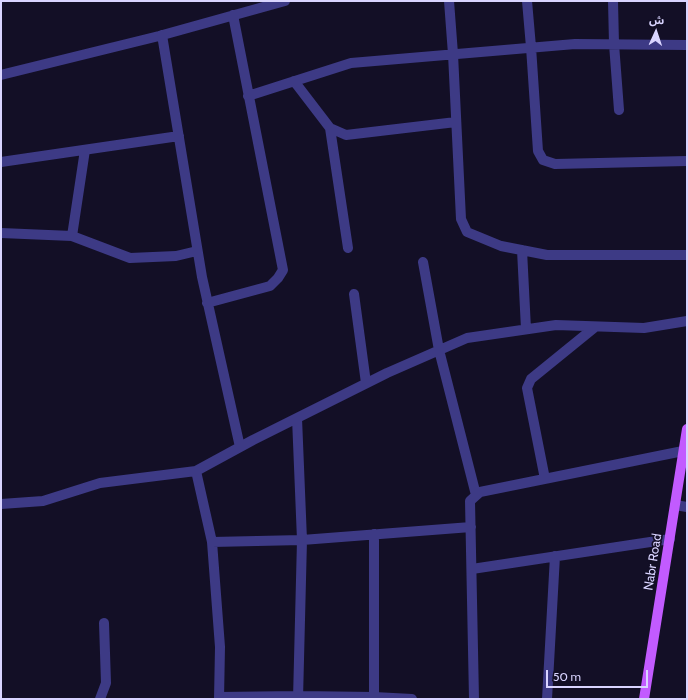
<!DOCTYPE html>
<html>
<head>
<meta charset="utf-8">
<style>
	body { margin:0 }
	#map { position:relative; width:688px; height:700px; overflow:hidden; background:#130f26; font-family:Cabin,"Noto Sans Arabic",sans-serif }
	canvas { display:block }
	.frame { position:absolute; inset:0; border:2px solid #d9d4ff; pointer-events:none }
	.north { position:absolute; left:636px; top:12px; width:40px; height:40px; -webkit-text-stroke:3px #130f26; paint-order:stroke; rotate:3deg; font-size:11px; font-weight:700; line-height:16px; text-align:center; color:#d9d4ff }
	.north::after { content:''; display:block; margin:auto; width:14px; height:18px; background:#d9d4ff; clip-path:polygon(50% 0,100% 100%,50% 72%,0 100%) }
	.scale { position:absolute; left:546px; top:670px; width:102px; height:18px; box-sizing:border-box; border:2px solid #d9d4ff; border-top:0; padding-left:5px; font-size:12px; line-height:14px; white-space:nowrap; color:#d9d4ff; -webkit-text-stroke:3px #130f26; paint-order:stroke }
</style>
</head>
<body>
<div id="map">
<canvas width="688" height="700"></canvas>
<div class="frame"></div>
<div class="north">ش</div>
<div class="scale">50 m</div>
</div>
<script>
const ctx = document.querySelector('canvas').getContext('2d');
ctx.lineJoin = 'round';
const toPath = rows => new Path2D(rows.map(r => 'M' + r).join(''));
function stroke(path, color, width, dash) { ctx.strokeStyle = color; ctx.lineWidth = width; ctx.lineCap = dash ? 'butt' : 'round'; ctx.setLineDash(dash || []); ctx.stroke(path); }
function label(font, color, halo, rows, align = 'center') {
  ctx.font = font + ' Cabin,sans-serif'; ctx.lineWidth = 3.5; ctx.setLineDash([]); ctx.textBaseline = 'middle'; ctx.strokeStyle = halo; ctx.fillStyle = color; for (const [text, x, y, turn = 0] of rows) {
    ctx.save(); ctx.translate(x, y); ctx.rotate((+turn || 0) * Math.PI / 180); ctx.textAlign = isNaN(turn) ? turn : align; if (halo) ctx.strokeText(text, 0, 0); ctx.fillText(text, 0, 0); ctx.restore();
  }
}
const minor = toPath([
	[449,1,453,54,461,219,467,232,501,246,547,255,687,255],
	[527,1,531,47,538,151,543,160,555,164,687,161],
	[613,1,614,44,619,110],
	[162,35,202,277,240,447],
	[1,75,159,36,285,1],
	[294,81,330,128,346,135,456,122],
	[248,96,351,63,575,44,687,45],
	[330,128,348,248],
	[1,162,179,136],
	[1,233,72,236,130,258,176,256,197,251],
	[72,236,85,150],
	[522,250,526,329],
	[423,262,439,350,476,495],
	[354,294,366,383],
	[207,303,270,286,278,278,283,270,233,15],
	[297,418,302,540,298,699],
	[196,471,212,542,220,647,219,699],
	[545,479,527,388,531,379,595,327],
	[1,504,43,501,100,483,196,471,253,440,387,373,467,338,556,325,644,328,687,321],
	[675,505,687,507],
	[374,534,374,699],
	[212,542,302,540,471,527],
	[472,569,670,539],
	[219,697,298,696,374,697,412,699],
	[100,699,106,683,104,623],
	[474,699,470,501,480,492,683,451],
	[547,699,555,556]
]);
const major = toPath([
	[644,699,687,429]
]);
const streetNames = [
	["Nabr Road",653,562,-81]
];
stroke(minor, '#3d3a85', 10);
stroke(major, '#c25bff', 10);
label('13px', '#d9d4ff', '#130f26', streetNames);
</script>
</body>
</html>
